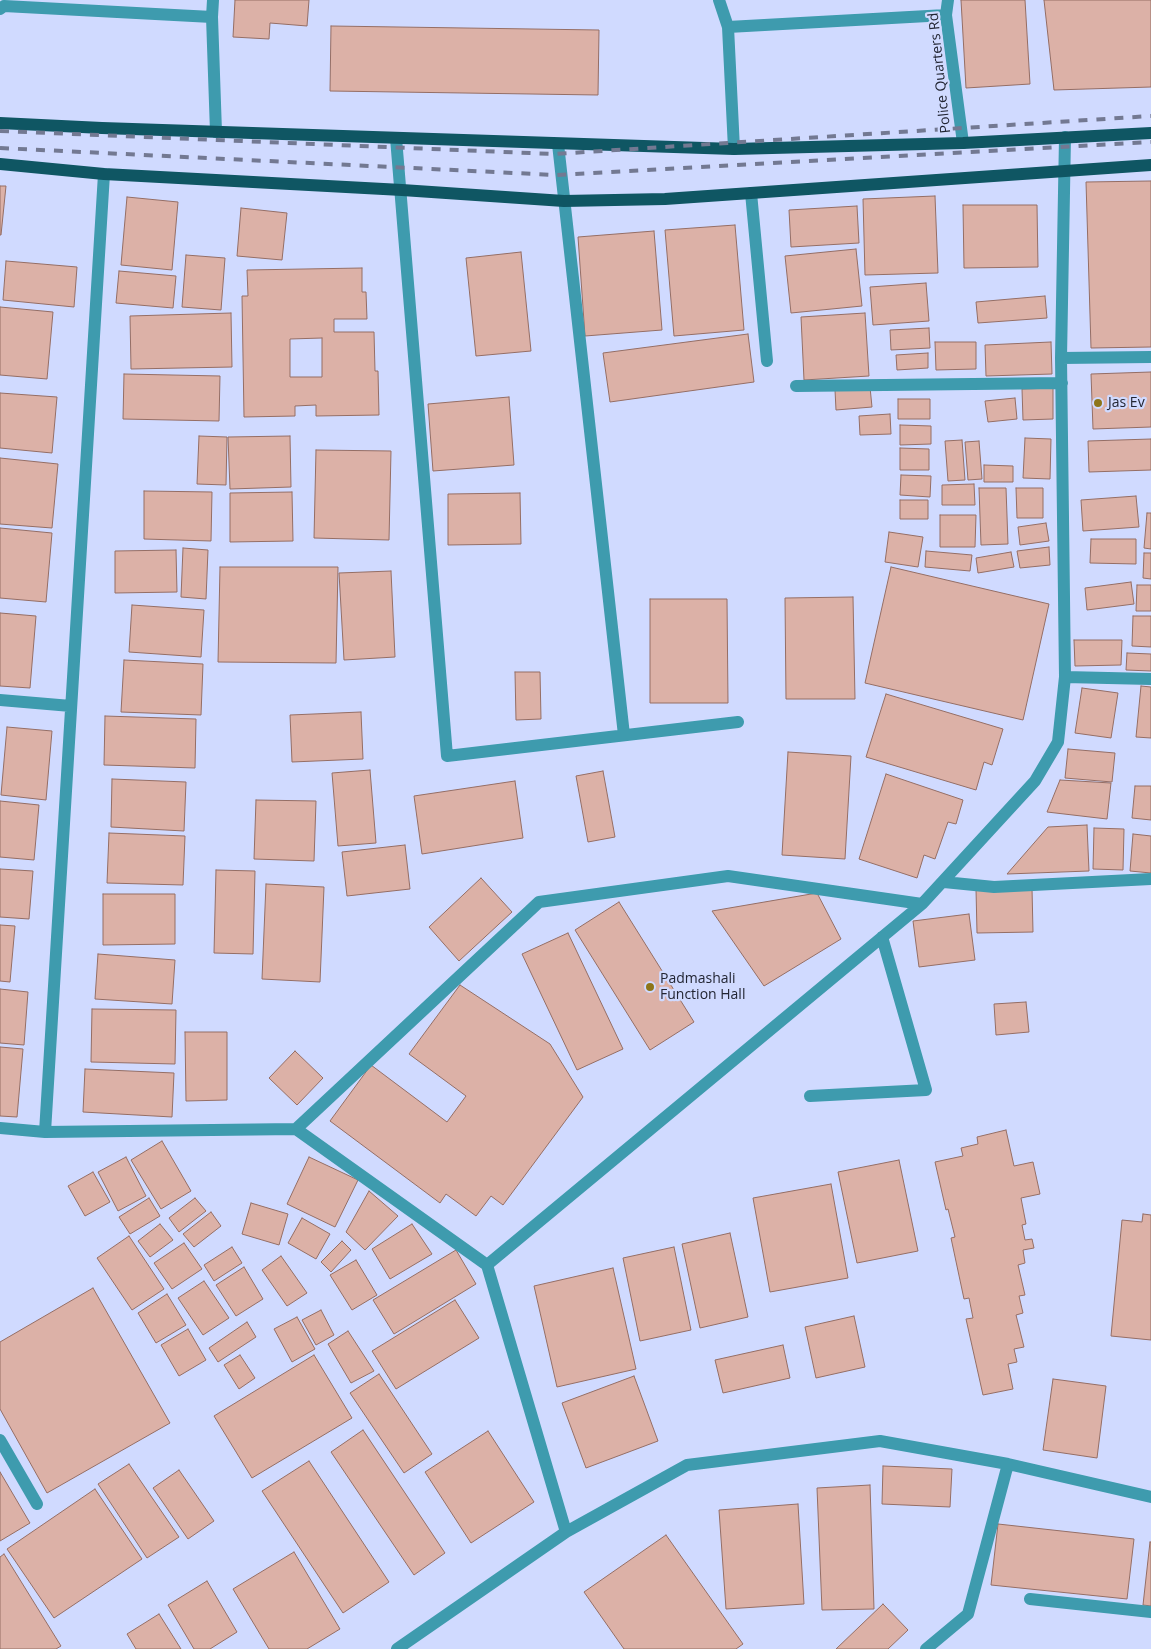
<!DOCTYPE html>
<html>
<head>
<meta charset="utf-8">
<style>
	body { margin:0 }
	canvas { display:block; background:#d0daff }
</style>
</head>
<body>
<canvas width="1151" height="1649"></canvas>
<script>
const ctx = document.querySelector('canvas').getContext('2d');
ctx.lineJoin = 'round';
function paint(path, color) { ctx.fillStyle = color; ctx.fill(path, 'evenodd'); }
const toPath = rows => new Path2D(rows.map(r => 'M' + r).join(''));
function stroke(path, color, width, dash) { ctx.strokeStyle = color; ctx.lineWidth = width; ctx.lineCap = dash ? 'butt' : 'round'; ctx.setLineDash(dash || []); ctx.stroke(path); }
function label(font, color, halo, rows, align = 'center') {
  ctx.font = font + ' "Open Sans",sans-serif'; ctx.lineWidth = 4.5; ctx.setLineDash([]); ctx.textBaseline = 'middle'; ctx.strokeStyle = halo; ctx.fillStyle = color; for (const [text, x, y, turn = 0] of rows) {
    ctx.save(); ctx.translate(x, y); ctx.rotate((+turn || 0) * Math.PI / 180); ctx.textAlign = isNaN(turn) ? turn : align; if (halo) ctx.strokeText(text, 0, 0); ctx.fillText(text, 0, 0); ctx.restore();
  }
}
const building = toPath([
	[235,0,309,0,307,26,270,23,269,39,233,37,235,0],
	[961,0,1025,0,1030,84,966,88,961,0],
	[1044,0,1151,0,1151,87,1054,90,1044,0],
	[331,26,599,30,598,95,330,91,331,26],
	[1151,181,1151,347,1091,348,1086,182,1151,181],
	[0,186,6,186,1,235,0,235,0,186],
	[935,196,938,273,865,275,863,199,935,196],
	[127,197,178,202,172,270,121,265,127,197],
	[963,205,1037,205,1038,267,964,268,963,205],
	[857,206,859,243,791,247,789,210,857,206],
	[241,208,287,213,282,260,237,256,241,208],
	[735,225,744,330,674,336,665,230,735,225],
	[654,231,662,330,585,336,578,237,654,231],
	[856,249,862,306,791,313,785,256,856,249],
	[521,252,531,351,476,356,466,258,521,252],
	[186,255,225,258,221,310,182,307,186,255],
	[6,261,77,267,74,307,3,300,6,261],
	[362,268,362,292,366,292,367,319,334,319,334,332,374,332,375,371,378,371,379,415,316,416,316,405,295,406,295,416,244,417,242,296,248,296,247,270,362,268],
	[322,338,322,377,290,377,290,339,322,338],
	[119,271,176,276,173,308,116,303,119,271],
	[926,283,929,321,873,325,870,287,926,283],
	[1045,296,1047,318,978,323,976,302,1045,296],
	[0,307,53,312,47,379,0,375,0,307],
	[231,313,232,367,131,369,130,316,231,313],
	[865,313,869,376,804,380,801,317,865,313],
	[929,328,930,348,891,350,890,330,929,328],
	[748,334,754,382,610,402,603,353,748,334],
	[935,342,976,342,976,369,936,370,935,342],
	[1051,342,1052,374,986,376,985,345,1051,342],
	[928,353,928,368,897,370,896,355,928,353],
	[1151,372,1151,427,1093,429,1091,374,1151,372],
	[124,374,220,376,219,421,123,419,124,374],
	[870,387,872,407,836,410,835,390,870,387],
	[1053,388,1053,419,1023,420,1022,389,1053,388],
	[0,393,57,397,52,453,0,448,0,393],
	[509,397,514,465,433,471,428,404,509,397],
	[1015,398,1017,419,988,422,985,401,1015,398],
	[898,399,930,399,930,419,898,419,898,399],
	[890,414,891,434,860,435,859,416,890,414],
	[900,425,931,426,931,444,900,445,900,425],
	[199,436,227,437,226,485,197,484,199,436],
	[290,436,291,487,230,489,228,437,290,436],
	[1025,438,1051,439,1050,479,1023,478,1025,438],
	[1151,439,1151,470,1089,472,1088,441,1151,439],
	[962,440,965,480,948,481,945,441,962,440],
	[979,441,982,479,968,480,965,442,979,441],
	[900,448,929,449,929,470,900,470,900,448],
	[316,450,391,451,389,540,314,538,316,450],
	[0,458,58,464,52,528,0,524,0,458],
	[984,465,1013,466,1013,482,984,482,984,465],
	[901,475,931,476,930,497,900,495,901,475],
	[974,484,975,505,942,505,942,485,974,484],
	[979,488,1006,488,1008,544,981,545,979,488],
	[1016,488,1043,488,1043,518,1017,518,1016,488],
	[144,491,212,492,211,541,144,539,144,491],
	[292,492,293,541,230,542,230,493,292,492],
	[520,493,521,544,448,545,448,494,520,493],
	[1136,496,1139,527,1083,531,1081,500,1136,496],
	[900,500,928,500,928,519,900,519,900,500],
	[1147,513,1151,513,1151,549,1144,548,1147,513],
	[940,515,976,515,975,547,940,547,940,515],
	[1046,523,1049,541,1020,545,1018,527,1046,523],
	[0,528,52,533,46,602,0,598,0,528],
	[889,532,923,537,918,567,885,562,889,532],
	[1091,539,1136,539,1136,564,1090,563,1091,539],
	[1049,547,1050,565,1020,568,1017,551,1049,547],
	[183,548,208,550,206,599,181,597,183,548],
	[176,550,177,592,115,593,115,551,176,550],
	[926,551,972,555,970,571,925,567,926,551],
	[1011,552,1014,567,978,573,976,558,1011,552],
	[1144,553,1151,553,1151,579,1143,578,1144,553],
	[220,567,338,567,336,663,218,662,220,567],
	[891,567,1049,604,1023,720,865,683,891,567],
	[391,571,395,657,344,660,339,573,391,571],
	[1131,582,1134,604,1087,610,1085,588,1131,582],
	[1137,585,1151,585,1151,611,1136,611,1137,585],
	[853,597,855,699,786,699,785,598,853,597],
	[650,599,727,599,728,703,650,703,650,599],
	[132,605,204,610,201,657,129,652,132,605],
	[0,613,36,616,30,688,0,686,0,613],
	[1133,616,1151,616,1151,647,1132,646,1133,616],
	[1074,640,1122,640,1121,665,1075,666,1074,640],
	[1127,653,1151,654,1151,671,1126,670,1127,653],
	[124,660,203,664,201,715,121,712,124,660],
	[515,672,540,672,541,719,516,720,515,672],
	[1141,686,1151,687,1151,738,1136,737,1141,686],
	[1082,688,1118,693,1111,738,1075,733,1082,688],
	[886,694,1003,729,992,765,984,762,976,790,866,757,886,694],
	[361,712,363,759,292,762,290,715,361,712],
	[105,716,196,719,195,768,104,765,105,716],
	[7,727,52,731,46,800,1,795,7,727],
	[1068,749,1115,753,1112,782,1065,778,1068,749],
	[788,752,851,756,845,859,782,855,788,752],
	[370,770,376,843,338,846,332,773,370,770],
	[603,771,615,837,588,842,576,776,603,771],
	[886,774,963,800,956,824,948,822,935,859,924,855,917,878,859,859,886,774],
	[112,779,186,782,184,831,111,827,112,779],
	[1060,780,1111,783,1107,819,1047,812,1060,780],
	[515,781,523,838,422,854,414,796,515,781],
	[1135,786,1151,786,1151,820,1132,818,1135,786],
	[256,800,316,801,314,861,254,859,256,800],
	[0,801,39,805,34,860,0,857,0,801],
	[1087,825,1089,871,1007,874,1048,827,1087,825],
	[1094,828,1124,829,1123,870,1093,869,1094,828],
	[109,833,185,836,183,885,107,883,109,833],
	[1133,834,1151,836,1151,873,1130,871,1133,834],
	[405,845,410,889,347,896,342,852,405,845],
	[0,869,33,871,29,919,0,917,0,869],
	[216,870,255,871,253,954,214,953,216,870],
	[481,878,512,912,459,961,429,927,481,878],
	[266,884,324,887,320,982,262,979,266,884],
	[1032,888,1033,932,977,933,976,889,1032,888],
	[817,893,841,939,764,986,712,911,817,893],
	[103,894,175,894,175,944,103,945,103,894],
	[619,902,694,1022,650,1050,575,930,619,902],
	[969,914,975,960,919,967,913,921,969,914],
	[0,925,15,926,10,982,0,981,0,925],
	[568,933,623,1049,577,1070,522,954,568,933],
	[98,954,175,960,172,1004,95,999,98,954],
	[460,985,550,1044,583,1097,503,1205,491,1196,476,1216,446,1194,440,1203,330,1121,371,1065,447,1122,466,1096,409,1054,460,985],
	[0,989,28,992,24,1045,0,1043,0,989],
	[1026,1002,1029,1032,996,1035,994,1004,1026,1002],
	[92,1009,176,1010,175,1064,91,1062,92,1009],
	[185,1032,227,1032,227,1100,186,1101,185,1032],
	[0,1047,23,1049,17,1117,0,1116,0,1047],
	[295,1051,323,1078,297,1105,269,1078,295,1051],
	[85,1069,174,1073,172,1117,83,1112,85,1069],
	[1006,1130,1014,1166,1033,1162,1040,1194,1021,1198,1026,1224,1022,1225,1025,1240,1032,1239,1034,1248,1023,1250,1025,1263,1018,1265,1025,1295,1019,1296,1023,1313,1016,1315,1024,1347,1014,1349,1017,1362,1008,1364,1013,1389,983,1395,966,1319,973,1318,969,1298,964,1299,951,1238,955,1237,948,1209,946,1210,935,1162,963,1156,961,1148,978,1144,977,1137,1006,1130],
	[162,1141,191,1191,161,1209,131,1160,162,1141],
	[126,1157,146,1196,118,1211,98,1172,126,1157],
	[309,1157,358,1180,335,1227,287,1204,309,1157],
	[899,1160,918,1251,857,1263,838,1172,899,1160],
	[93,1172,110,1202,85,1216,68,1186,93,1172],
	[831,1184,848,1278,770,1292,753,1198,831,1184],
	[369,1191,398,1216,365,1250,346,1232,369,1191],
	[149,1198,160,1216,130,1234,119,1217,149,1198],
	[195,1198,206,1211,179,1232,169,1218,195,1198],
	[251,1203,288,1214,279,1245,242,1234,251,1203],
	[211,1212,221,1226,194,1247,183,1234,211,1212],
	[1143,1214,1151,1215,1151,1340,1111,1336,1122,1220,1142,1222,1143,1214],
	[302,1218,330,1234,316,1259,288,1243,302,1218],
	[160,1224,173,1240,150,1257,138,1241,160,1224],
	[412,1224,432,1254,390,1279,372,1249,412,1224],
	[730,1233,748,1317,700,1328,682,1244,730,1233],
	[129,1236,164,1289,132,1310,97,1258,129,1236],
	[342,1241,351,1250,331,1272,321,1262,342,1241],
	[184,1243,202,1269,172,1289,154,1263,184,1243],
	[232,1247,242,1263,214,1281,204,1265,232,1247],
	[674,1247,691,1330,640,1341,623,1258,674,1247],
	[456,1250,476,1284,394,1334,373,1300,456,1250],
	[281,1256,307,1293,287,1306,262,1270,281,1256],
	[356,1260,377,1295,352,1310,330,1275,356,1260],
	[244,1267,263,1299,236,1316,216,1285,244,1267],
	[613,1268,636,1369,557,1387,534,1286,613,1268],
	[204,1281,229,1318,203,1335,178,1298,204,1281],
	[93,1288,170,1423,47,1493,0,1409,0,1342,93,1288],
	[167,1294,186,1325,156,1343,138,1313,167,1294],
	[455,1300,479,1338,396,1389,372,1351,455,1300],
	[321,1310,334,1335,316,1345,302,1320,321,1310],
	[854,1316,865,1367,816,1378,805,1327,854,1316],
	[297,1317,315,1349,292,1362,274,1329,297,1317],
	[247,1322,256,1337,218,1362,209,1348,247,1322],
	[188,1329,206,1360,179,1376,161,1345,188,1329],
	[348,1331,374,1371,351,1383,328,1344,348,1331],
	[783,1345,790,1378,723,1393,715,1360,783,1345],
	[240,1355,255,1378,239,1389,224,1365,240,1355],
	[314,1355,352,1418,252,1478,214,1416,314,1355],
	[379,1374,432,1454,404,1473,350,1393,379,1374],
	[634,1376,658,1441,586,1468,562,1403,634,1376],
	[1053,1379,1106,1386,1097,1458,1043,1450,1053,1379],
	[363,1430,445,1553,414,1575,331,1452,363,1430],
	[488,1431,534,1502,471,1543,425,1472,488,1431],
	[309,1461,389,1582,343,1613,262,1491,309,1461],
	[129,1464,179,1537,147,1558,98,1484,129,1464],
	[883,1466,952,1469,950,1507,882,1504,883,1466],
	[179,1470,214,1521,188,1539,153,1488,179,1470],
	[0,1472,30,1523,0,1541,0,1472],
	[870,1485,874,1609,822,1610,817,1488,870,1485],
	[95,1489,142,1559,54,1618,7,1549,95,1489],
	[798,1504,804,1604,726,1609,719,1510,798,1504],
	[998,1524,1134,1539,1127,1599,991,1585,998,1524],
	[666,1535,743,1644,736,1649,624,1649,584,1592,666,1535],
	[1150,1542,1151,1542,1151,1606,1143,1605,1150,1542],
	[294,1552,340,1629,307,1649,269,1649,233,1589,294,1552],
	[4,1554,61,1646,56,1649,0,1649,0,1557,4,1554],
	[207,1581,237,1632,210,1649,194,1649,168,1605,207,1581],
	[883,1604,908,1630,888,1649,836,1649,883,1604],
	[159,1614,181,1649,136,1649,127,1634,159,1614]
]);
const minor = toPath([
	[213,0,212,17,216,132],
	[719,0,728,27,734,149],
	[948,0,946,15,963,143],
	[0,9,4,6,212,17],
	[728,27,946,15],
	[396,138,447,756,738,722],
	[558,144,624,735],
	[751,193,767,361],
	[1061,358,1151,357],
	[796,386,1062,383],
	[1065,677,1151,679],
	[0,700,71,706],
	[944,882,994,887,1151,879],
	[810,1096,926,1090,882,937],
	[0,1128,45,1132,296,1129,487,1265,566,1532],
	[296,1129,539,902,728,876,922,904],
	[45,1132,104,174],
	[487,1265,922,904,1035,781,1058,742,1065,677,1061,358,1065,137],
	[0,1440,37,1504],
	[1030,1599,1151,1612],
	[397,1649,566,1532,687,1465,880,1441,1008,1464,1151,1497],
	[926,1649,968,1614,1008,1464]
]);
const major = toPath([
	[0,123,102,128,734,149,963,143,1151,133],
	[0,164,104,174,402,190,564,201,665,199,1151,165]
]);
const rail = toPath([
	[0,131,554,154,1151,116],
	[0,148,556,175,1151,142]
]);
const markers = [
	[1098,403,5,"#8d751a"],
	[650,987,5,"#8d751a"]
];
const streetNames = [
	["Police Quarters Rd",940,73,-96]
];
const poiNames = [
	["Jas Ev",1108,403],
	["Padmashali",660,979],
	["Function Hall",660,995]
];
paint(building, '#dcb1a7');
stroke(building, '#956e65', 1);
stroke(minor, '#3e9bae', 12);
stroke(major, '#0f5663', 12);
stroke(rail, '#737992', 4, [9, 9]);
for (const [x, y, r, color] of markers) { const dot = new Path2D(); dot.arc(x, y, r, 0, 2 * Math.PI); ctx.fillStyle = color; ctx.fill(dot); stroke(dot, '#d0daff', 2); }
label('14px', '#222533', '#d0daff', streetNames);
label('14px', '#222533', '#d0daff', poiNames, 'left');
</script>
</body>
</html>
